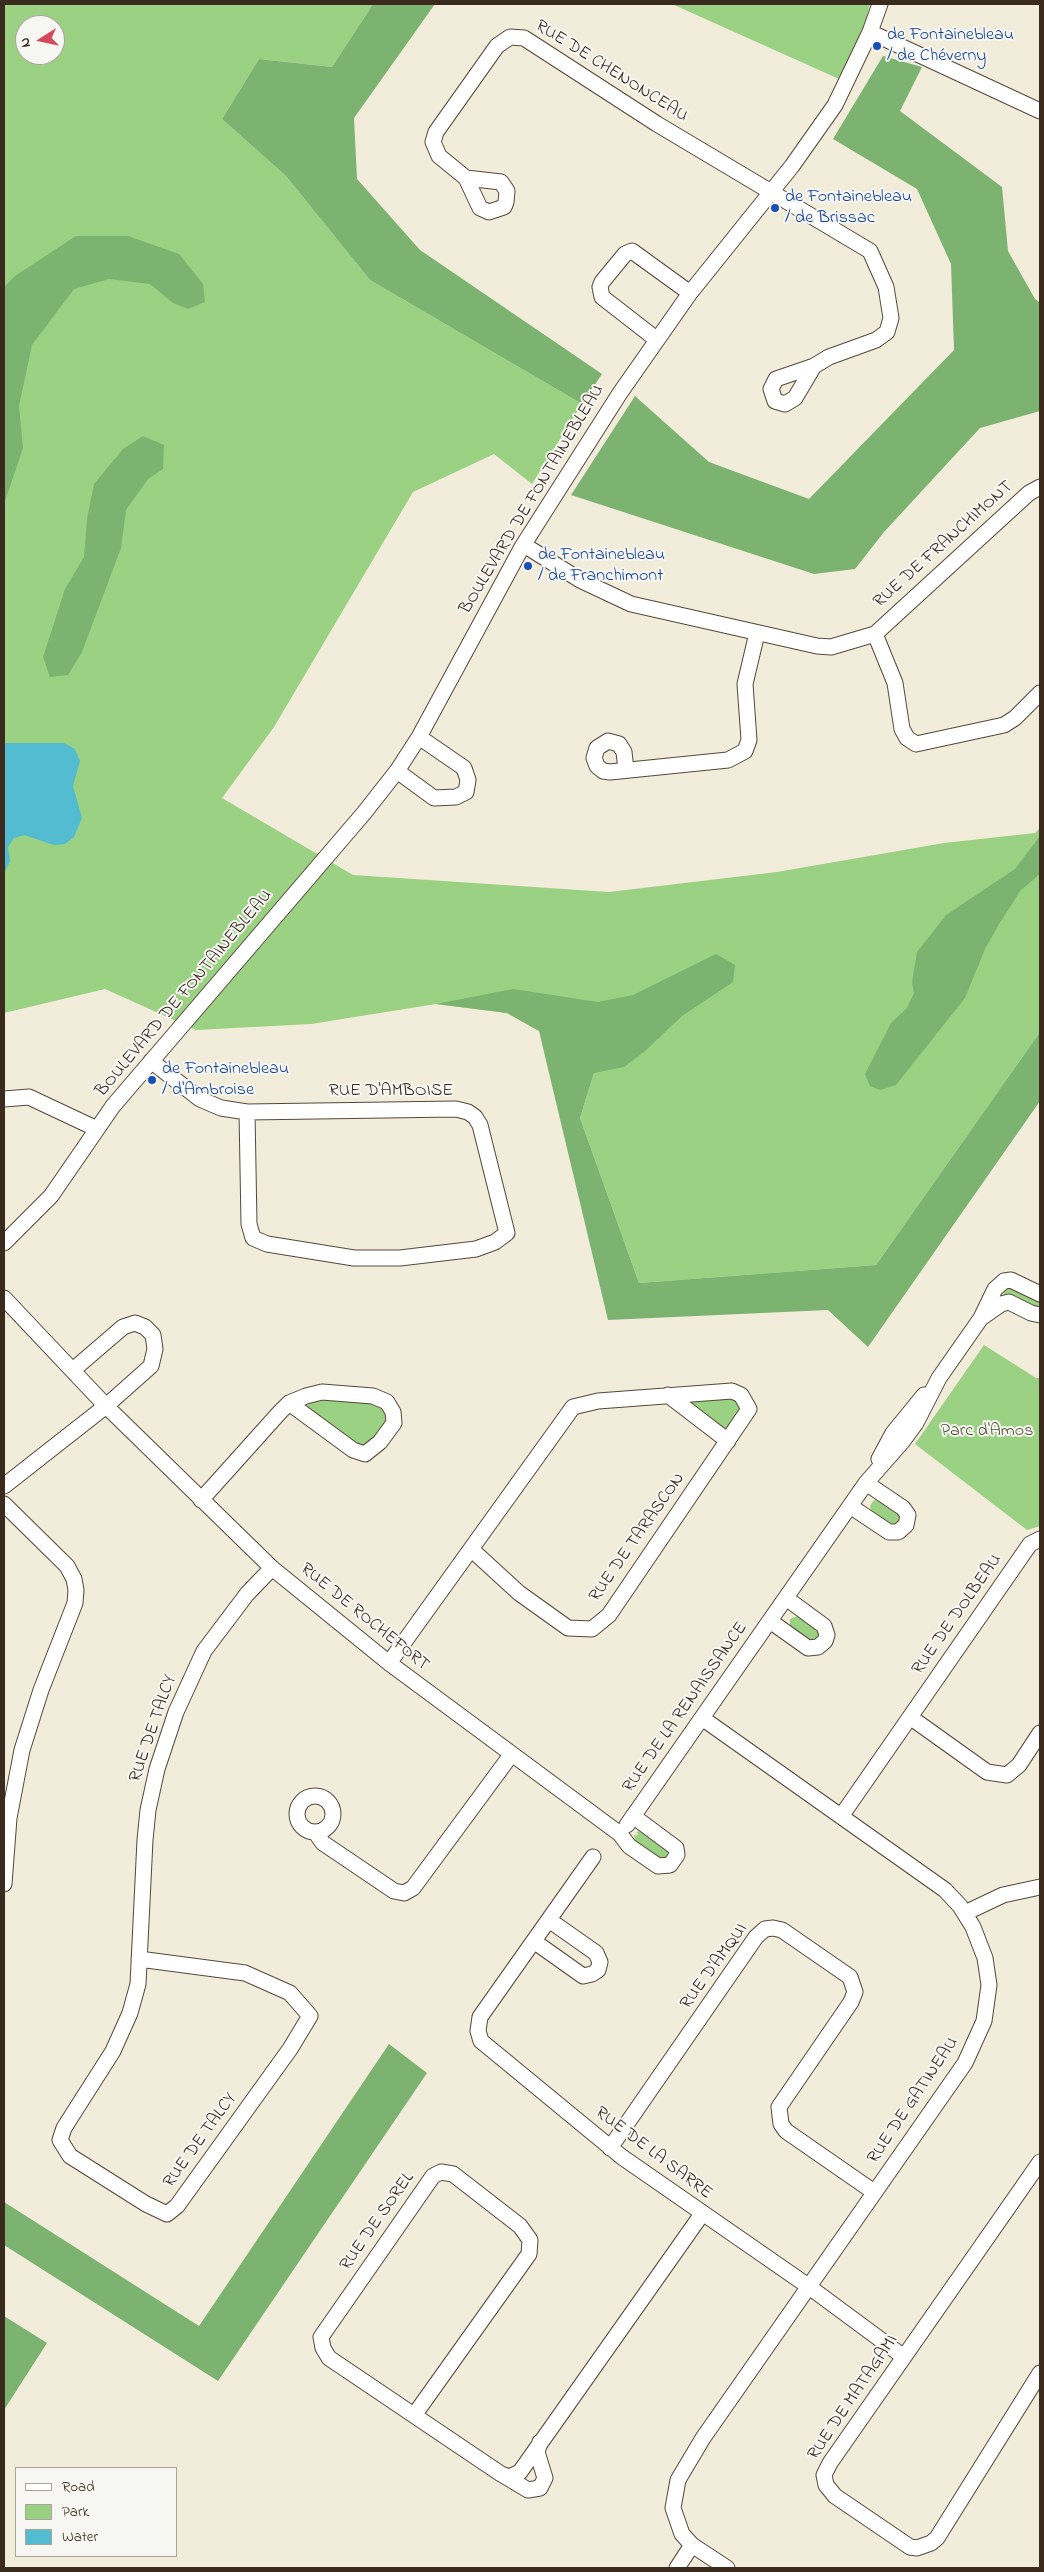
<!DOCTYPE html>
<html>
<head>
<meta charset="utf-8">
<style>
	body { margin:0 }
	#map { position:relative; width:1044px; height:2572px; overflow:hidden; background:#f2ecdb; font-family:"Indie Flower",sans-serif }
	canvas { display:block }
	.frame { position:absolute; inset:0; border:5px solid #3b2a1e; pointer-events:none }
	.legend { position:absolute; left:15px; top:2467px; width:162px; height:90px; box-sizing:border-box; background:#f6f6f2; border:1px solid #aba49d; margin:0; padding:6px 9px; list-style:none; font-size:15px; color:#3b2a1e }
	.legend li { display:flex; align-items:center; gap:10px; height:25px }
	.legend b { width:25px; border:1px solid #aba49d }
	.north { position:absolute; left:15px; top:15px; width:50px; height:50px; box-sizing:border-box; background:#f6f6f2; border:1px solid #aba49d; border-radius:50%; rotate:260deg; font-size:14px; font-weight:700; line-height:20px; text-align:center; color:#3b2a1e }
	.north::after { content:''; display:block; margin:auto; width:18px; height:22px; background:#d1495b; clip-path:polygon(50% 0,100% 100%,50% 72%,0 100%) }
</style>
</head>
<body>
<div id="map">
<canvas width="1044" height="2572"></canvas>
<div class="frame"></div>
<ul class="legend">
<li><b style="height:6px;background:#fff"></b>Road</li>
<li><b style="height:14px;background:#9bd182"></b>Park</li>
<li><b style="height:14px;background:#54bcd1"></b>Water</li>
</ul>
<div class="north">N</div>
</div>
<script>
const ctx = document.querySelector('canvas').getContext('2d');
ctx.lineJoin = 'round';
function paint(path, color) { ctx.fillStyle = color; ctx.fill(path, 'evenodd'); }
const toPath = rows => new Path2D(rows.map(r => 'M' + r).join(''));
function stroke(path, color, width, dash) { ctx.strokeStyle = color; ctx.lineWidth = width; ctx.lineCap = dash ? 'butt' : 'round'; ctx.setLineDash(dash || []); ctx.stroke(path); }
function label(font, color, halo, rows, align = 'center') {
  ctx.font = font + ' "Indie Flower",sans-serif'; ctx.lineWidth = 4; ctx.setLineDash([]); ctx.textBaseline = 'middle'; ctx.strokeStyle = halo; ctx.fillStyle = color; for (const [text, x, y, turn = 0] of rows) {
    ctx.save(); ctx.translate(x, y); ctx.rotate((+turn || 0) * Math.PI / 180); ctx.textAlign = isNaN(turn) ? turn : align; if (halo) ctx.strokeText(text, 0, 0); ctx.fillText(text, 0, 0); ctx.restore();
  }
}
const green = toPath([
	[4,4,373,4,332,67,259,59,222,119,286,176,370,280,582,404,532,484,494,454,413,492,274,727,222,798,353,875,609,892,777,872,944,843,1035,833,1040,828,1040,1032,876,1265,639,1283,580,1118,594,1073,539,1031,507,1013,436,1004,311,1024,196,1030,105,989,4,1013],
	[25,25,55,25,55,55,25,55],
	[672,4,870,4,863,30,839,79],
	[1010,1288,1040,1301,1040,1308,1033,1307,1016,1296,1004,1295,1003,1290],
	[984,1345,1036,1378,1040,1378,1040,1526,1027,1530,915,1444],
	[732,1391,749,1409,728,1441,668,1395],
	[306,1396,373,1396,393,1412,365,1454,289,1403],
	[874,1500,880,1501,899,1514,900,1522,893,1526,871,1511,870,1506],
	[798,1616,817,1629,820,1634,818,1639,811,1641,790,1627,790,1619],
	[641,1831,668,1850,667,1858,661,1859,635,1841,634,1834,636,1836,638,1834,636,1832]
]);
const forest = toPath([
	[373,4,435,4,354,118,357,179,420,250,602,374,582,404,370,280,286,176,222,119,259,59,332,67],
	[883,56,922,67,900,111,1002,187,1008,251,1035,299,1040,303,1040,411,980,428,884,532,855,569,814,574,571,495,635,396,709,462,809,499,954,350,951,264,917,189,833,139],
	[76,236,128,236,179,254,203,284,205,302,188,309,173,303,150,284,109,279,74,289,32,345,19,406,23,448,4,504,4,287,15,276],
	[143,436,164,445,163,469,148,479,126,510,121,548,82,652,68,675,50,677,43,657,65,589,84,557,87,519,94,484,123,449],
	[1040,836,1040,874,1021,890,999,924,985,949,965,998,896,1085,880,1090,870,1086,865,1074,891,1023,907,1008,914,993,912,982,917,952,946,915,1015,869],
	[716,954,735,965,733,982,682,1016,645,1051,624,1067,594,1073,580,1118,639,1283,876,1265,1040,1032,1040,1101,868,1347,828,1310,608,1320,539,1031,507,1013,436,1004,513,989,598,1002,633,995],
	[389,2044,427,2073,218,2381,4,2245,4,2202,199,2326],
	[4,2316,47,2343,4,2410]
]);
const water = toPath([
	[6,743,64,743,75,749,80,761,73,786,82,818,74,837,65,844,54,845,24,835,14,838,8,847,10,861,4,874,4,744]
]);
const minor = toPath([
	[870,32,1040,111],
	[466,178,501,182,507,191,506,202,504,207,489,212,480,208,466,178,439,156,433,142,436,132,497,46,510,37,524,38,657,124,870,251,886,287,891,318,887,332,876,340,829,357,814,366,776,379,771,389,775,401,785,404,795,398,814,366],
	[656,339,602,297,600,287,602,282,625,254,632,251,690,293],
	[524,545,580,580,631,604,817,646,831,647,875,634,1029,493,1040,487],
	[875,634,895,683,902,729,907,738,916,744,1004,725,1015,718,1040,693],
	[626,770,624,752,619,744,608,741,597,748,594,758,597,766,603,771,610,772,728,760,745,751,749,740,745,684,757,633],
	[397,771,434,798,456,797,466,792,468,780,464,768,419,737],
	[151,1061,200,1099,221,1108,247,1112,456,1109,468,1112,475,1117,480,1125,507,1233,495,1242,476,1249,400,1258,354,1258,267,1244,253,1238,249,1224,247,1112],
	[4,1099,29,1097,97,1129],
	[4,1243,51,1196,113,1106,364,813,397,771,419,737,522,547,620,393,690,293,792,166,835,105,870,32,880,4],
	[4,1298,106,1406,272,1568,389,1663,620,1834,629,1846,658,1866,670,1865,677,1855,676,1848,633,1816],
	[981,1318,1001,1304,1009,1302,1031,1313,1040,1315],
	[668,1395,728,1441],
	[879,1459,893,1433,924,1395],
	[4,1486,106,1406,151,1366,155,1349,153,1335,145,1327,135,1323,123,1327,73,1370],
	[201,1500,280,1412,289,1403,306,1396,322,1392,373,1396,387,1402,393,1412,394,1423,380,1442,365,1454,353,1450,289,1403],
	[4,1504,67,1566,74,1579,76,1590,75,1603,41,1690,22,1750,9,1818,4,1884],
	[850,1506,889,1532,898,1532,906,1525,908,1515,903,1508,866,1483],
	[770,1621,808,1648,818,1647,825,1641,827,1635,824,1626,786,1598],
	[389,1663,573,1407,598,1401,732,1391,741,1395,749,1409,609,1615,592,1629,568,1628,519,1593,471,1549],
	[910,1717,987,1772,1007,1775,1019,1765,1040,1733],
	[702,1718,945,1890,960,1906,973,1927,985,1958,989,1985,984,2021,965,2063,703,2438,678,2480,673,2508,682,2534,692,2545,727,2568],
	'297 1814a18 18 0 1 1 36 0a18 18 0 1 1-36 0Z',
	[842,1815,1030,1544,1040,1539],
	[627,1825,866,1483,902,1442,916,1423,939,1378,981,1318,995,1289,1004,1281,1011,1280,1040,1294],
	[315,1832,323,1843,394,1891,404,1893,413,1888,511,1755],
	[593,1857,480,2017,478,2031,481,2041,622,2157,808,2286,904,2357],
	[965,1913,1003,1895,1040,1887],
	[535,1942,583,1976,592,1974,598,1970,600,1962,596,1953,549,1920],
	[139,1959,245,1973,290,1993,310,2016,290,2049,177,2206,167,2214,146,2204,70,2156,60,2140,64,2128,113,2051,130,2013,138,1984,145,1840,148,1810,157,1769,176,1712,204,1651,247,1594,272,1568],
	[610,2148,756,1937,765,1929,773,1928,782,1930,850,1977,855,1992,851,2002,779,2107,781,2124,786,2131,874,2192],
	[1040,2162,830,2463,824,2475,826,2485,835,2496,910,2547,917,2548,931,2543,937,2538,1040,2373],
	[415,2414,529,2254,530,2240,520,2226,453,2174,441,2172,433,2176,321,2337,323,2348,329,2358,501,2474,509,2477,520,2472,702,2214],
	[503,2475,528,2490,540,2488,545,2478,537,2452,540,2442],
	[677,2568,692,2545]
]);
const markers = [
	[877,46,5,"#1a4fb4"],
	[775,208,5,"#1a4fb4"],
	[528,566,5,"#1a4fb4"],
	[152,1080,5,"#1a4fb4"]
];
const transitNames = [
	["de Fontainebleau",887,36],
	["/ de Chéverny",887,57],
	["de Fontainebleau",785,198],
	["/ de Brissac",785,219],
	["de Fontainebleau",538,556],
	["/ de Franchimont",538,577],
	["de Fontainebleau",162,1070],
	["/ d'Ambroise",162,1091]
];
const streetNames = [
	["RUE DE CHENONCEAU",611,72,32],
	["BOULEVARD DE FONTAINEBLEAU",533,500,-59],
	["RUE DE FRANCHIMONT",944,545,-42],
	["BOULEVARD DE FONTAINEBLEAU",185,994,-50],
	["RUE D'AMBOISE",391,1092],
	["RUE DE TARASCON",638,1538,-55],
	["RUE DE DOLBEAU",958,1615,-55],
	["RUE DE ROCHEFORT",364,1618,39],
	["RUE DE LA RENAISSANCE",686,1708,-55],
	["RUE DE TALCY",154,1729,-71],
	["RUE D'AMQUI",715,1967,-54],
	["RUE DE GATINEAU",914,2101,-56],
	["RUE DE TALCY",201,2141,-54],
	["RUE DE LA SARRE",653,2154,37],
	["RUE DE SOREL",378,2222,-55],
	["RUE DE MATAGAMI",854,2398,-56]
];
const parkNames = [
	["Parc d'Amos",987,1432]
];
paint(green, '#9bd182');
paint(forest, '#7cb370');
paint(water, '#54bcd1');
stroke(minor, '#56473a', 17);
stroke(minor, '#fff', 15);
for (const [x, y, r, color] of markers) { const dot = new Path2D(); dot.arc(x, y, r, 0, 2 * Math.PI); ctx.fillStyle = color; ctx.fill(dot); stroke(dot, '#f6f6f2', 2); }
label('18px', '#164399', '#f6f6f2', transitNames, 'left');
label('18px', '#3b2a1e', '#f6f6f2', streetNames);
label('18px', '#535437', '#f6f6f2', parkNames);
</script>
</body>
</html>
